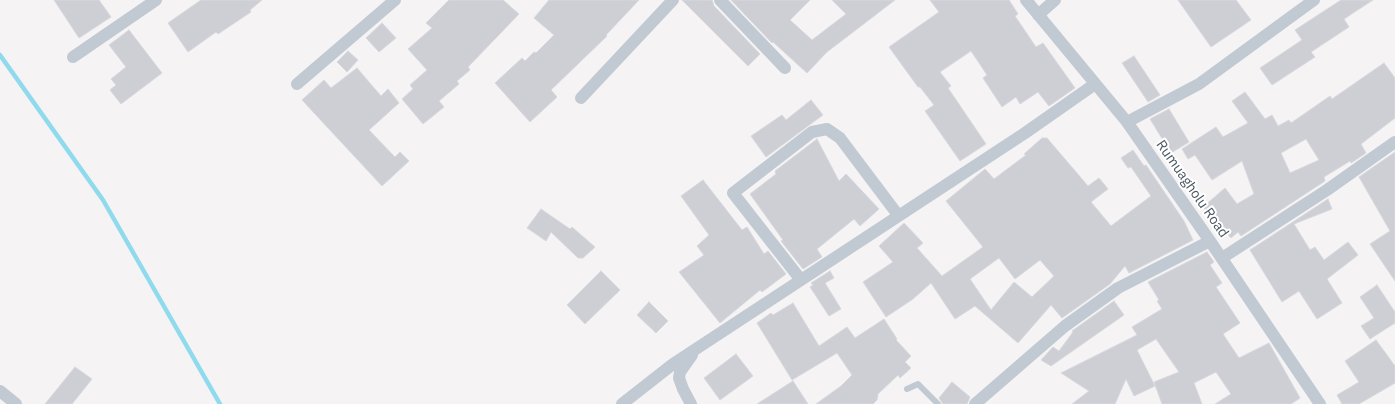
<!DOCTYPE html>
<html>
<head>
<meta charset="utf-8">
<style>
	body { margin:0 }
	canvas { display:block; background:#f5f3f3 }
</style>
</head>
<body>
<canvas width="1395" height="404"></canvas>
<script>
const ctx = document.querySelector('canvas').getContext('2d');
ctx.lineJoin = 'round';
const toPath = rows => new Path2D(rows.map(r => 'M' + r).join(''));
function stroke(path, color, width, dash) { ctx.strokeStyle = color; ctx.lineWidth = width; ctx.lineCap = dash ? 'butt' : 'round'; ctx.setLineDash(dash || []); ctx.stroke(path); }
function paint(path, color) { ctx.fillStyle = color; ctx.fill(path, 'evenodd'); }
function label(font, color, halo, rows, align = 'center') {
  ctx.font = font + ' "IBM Plex Sans",sans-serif'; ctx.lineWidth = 4; ctx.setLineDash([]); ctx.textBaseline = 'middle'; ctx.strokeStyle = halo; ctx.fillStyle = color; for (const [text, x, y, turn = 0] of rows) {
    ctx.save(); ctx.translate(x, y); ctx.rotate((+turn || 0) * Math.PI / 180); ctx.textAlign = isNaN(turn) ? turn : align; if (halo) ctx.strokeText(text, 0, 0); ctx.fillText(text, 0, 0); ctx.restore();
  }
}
const stream = toPath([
	[0,55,103,200,220,404]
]);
const building = toPath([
	[54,0,99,0,111,17,79,38,54,0],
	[201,0,262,0,250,10,251,12,218,34,216,32,188,52,168,23,201,0],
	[449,0,503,0,519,14,468,67,470,70,457,81,459,84,439,101,444,107,423,124,402,99,413,89,410,85,427,70,408,49,432,28,426,23,449,0],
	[549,0,639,0,606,35,607,36,551,90,557,97,530,122,495,83,522,58,525,61,534,52,536,53,554,35,534,18,549,0],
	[682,0,712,0,714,6,760,54,748,66,682,0],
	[731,0,810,0,790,20,812,40,846,14,832,0,895,0,827,52,807,73,773,42,772,43,731,0],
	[930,0,1009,0,1018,14,1015,16,1036,47,1043,43,1075,88,1049,106,1038,92,1020,104,1016,97,1002,107,983,78,987,75,971,51,940,72,951,86,948,88,986,144,960,161,925,111,934,105,920,87,918,87,889,47,939,12,930,0],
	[1178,0,1236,0,1251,20,1211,47,1178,0],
	[1341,0,1373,0,1344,19,1349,27,1311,52,1315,57,1272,85,1260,68,1302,40,1295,30,1341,0],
	[382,23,396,38,379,52,366,38,382,23],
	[129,30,162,73,121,104,110,90,116,85,111,79,126,67,109,45,129,30],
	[348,51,358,60,347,72,337,62,348,51],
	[1134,56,1160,95,1148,102,1122,63,1134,56],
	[1384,63,1395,78,1395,118,1361,144,1366,153,1351,163,1350,161,1324,177,1325,181,1241,236,1238,232,1231,238,1203,207,1225,188,1237,204,1254,194,1242,161,1212,180,1195,155,1188,159,1182,149,1216,127,1223,137,1248,123,1232,101,1245,92,1265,119,1272,115,1278,126,1289,120,1291,123,1330,96,1332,99,1384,63],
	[1306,139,1319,160,1290,173,1281,153,1306,139],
	[357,68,381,96,388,89,399,103,369,130,395,157,400,152,409,161,382,186,302,100,324,80,331,88,357,68],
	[811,100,823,115,766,157,751,136,782,115,786,120,811,100],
	[1169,109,1189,142,1171,153,1150,119,1169,109],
	[1042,138,1047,138,1088,186,1099,178,1108,189,1091,202,1111,226,1151,196,1131,167,1128,168,1121,158,1133,150,1144,166,1146,165,1184,221,1193,240,1129,273,1125,266,1110,284,1062,318,1051,305,1018,343,975,306,955,319,931,283,913,299,886,317,863,282,893,262,879,246,904,223,923,243,917,248,942,276,983,247,946,201,985,169,994,179,1026,155,1024,154,1042,138],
	[999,258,1015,279,1040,260,1054,276,1032,297,1014,282,991,310,970,279,999,258],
	[817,139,839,181,846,174,879,209,860,226,854,219,817,249,822,257,803,269,781,241,783,240,750,194,776,174,775,171,817,139],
	[1395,152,1395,281,1370,244,1390,231,1359,177,1395,152],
	[703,180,742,230,747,227,764,254,768,251,786,274,762,292,760,290,720,323,679,272,704,255,697,246,709,235,681,196,703,180],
	[1328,199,1332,209,1294,224,1310,250,1315,247,1324,260,1348,242,1358,255,1327,279,1342,303,1317,319,1299,291,1282,302,1250,250,1328,199],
	[541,209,570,229,572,227,595,247,583,258,578,258,551,232,546,241,527,228,541,209],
	[1207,252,1214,262,1210,265,1222,283,1216,287,1240,323,1223,334,1239,358,1269,343,1300,398,1291,404,1215,404,1231,394,1216,372,1194,383,1202,404,1162,404,1154,382,1179,372,1156,339,1137,350,1155,386,1134,396,1126,379,1115,404,1072,404,1089,391,1061,373,1137,335,1132,327,1162,309,1157,301,1159,300,1148,282,1207,252],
	[601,271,620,290,585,324,567,305,601,271],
	[830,271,834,278,825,283,841,309,829,316,810,287,813,285,811,283,830,271],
	[1377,285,1395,312,1395,323,1370,339,1361,326,1374,318,1360,297,1377,285],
	[1114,301,1124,315,1051,366,1041,360,1053,347,1059,351,1073,332,1072,331,1114,301],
	[649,302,668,321,656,333,637,315,649,302],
	[793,303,819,346,847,327,855,338,884,319,897,339,896,340,911,356,905,362,911,368,900,378,898,375,878,394,877,400,873,404,816,404,841,386,852,375,837,353,792,380,757,323,771,313,773,315,793,303],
	[1376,340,1395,366,1395,383,1359,404,1342,404,1337,395,1359,382,1345,361,1376,340],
	[736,354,753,376,720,400,704,378,736,354],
	[75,367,92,379,72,404,45,404,75,367],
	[793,381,808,404,757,404,793,381],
	[952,382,970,397,967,404,943,404,939,398,952,382]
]);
const service = toPath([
	[907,389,918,384,938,404]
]);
const minor = toPath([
	[720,0,785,68],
	[1026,0,1127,122,1210,241,1320,404],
	[1038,15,1055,0],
	[73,57,156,0],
	[297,84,395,0],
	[581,98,673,0],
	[1127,122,1199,84,1314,0],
	[1222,258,1327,190,1395,142],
	[801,280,733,193,812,132,827,129,840,138,898,215],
	[0,391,16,404],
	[622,404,673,364,1025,133,1095,84],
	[691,404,683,389,679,378,680,372,692,355],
	[975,404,1065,326,1118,288,1210,241]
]);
const streetNames = [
	["Rumuagholu Road",1192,189,55]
];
stroke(stream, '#90daee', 4.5);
paint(building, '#cdcfd5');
stroke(building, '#d7d9de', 1);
stroke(service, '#c1cad2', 6);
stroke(minor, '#c1cad2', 12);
label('14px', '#4a5661', '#fff', streetNames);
</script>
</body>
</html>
